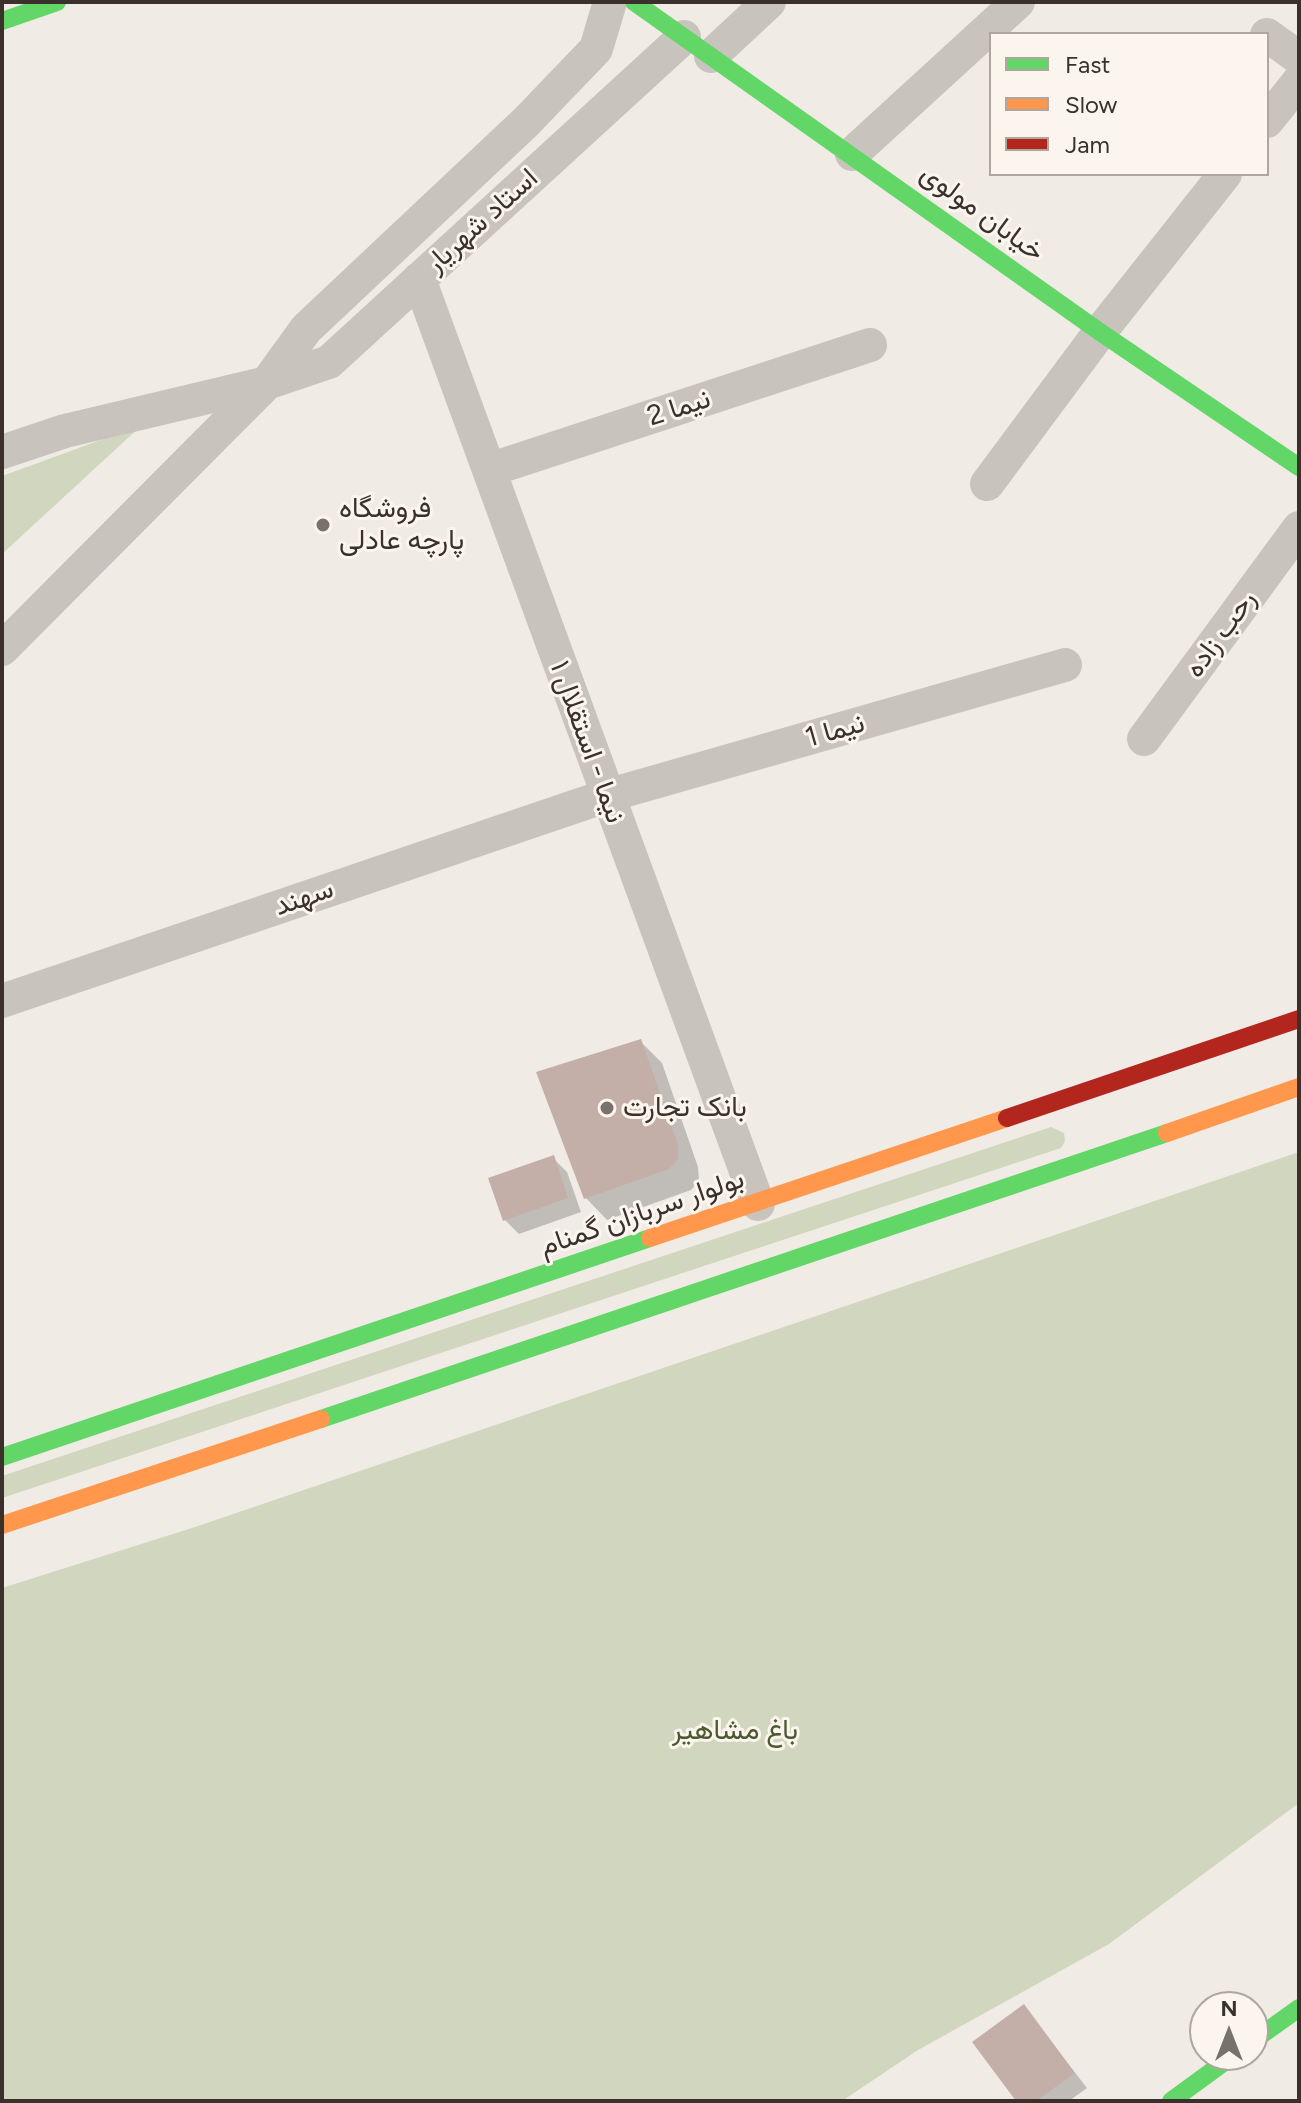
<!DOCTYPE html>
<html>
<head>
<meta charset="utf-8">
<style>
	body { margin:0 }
	#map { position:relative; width:1301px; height:2103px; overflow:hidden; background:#f0ebe5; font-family:Figtree,sans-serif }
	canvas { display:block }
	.frame { position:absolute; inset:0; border:4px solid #3b302b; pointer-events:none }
	.legend { position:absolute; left:989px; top:32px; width:280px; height:144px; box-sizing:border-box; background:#fbf5ee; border:2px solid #aea6a0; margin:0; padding:10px 14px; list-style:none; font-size:24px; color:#3b302b }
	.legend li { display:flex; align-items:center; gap:16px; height:40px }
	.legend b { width:40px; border:2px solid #aea6a0 }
	.north { position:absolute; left:1189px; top:1991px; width:80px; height:80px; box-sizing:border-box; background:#fbf5ee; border:2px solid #aea6a0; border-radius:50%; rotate:0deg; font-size:22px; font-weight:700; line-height:32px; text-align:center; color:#3b302b }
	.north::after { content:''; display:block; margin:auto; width:28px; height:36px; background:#7a716c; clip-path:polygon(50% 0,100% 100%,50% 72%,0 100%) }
</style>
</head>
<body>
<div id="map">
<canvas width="1301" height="2103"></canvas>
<div class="frame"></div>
<ul class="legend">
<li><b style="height:10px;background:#63d668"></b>Fast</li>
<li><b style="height:10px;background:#ff974d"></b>Slow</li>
<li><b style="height:10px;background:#b3261e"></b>Jam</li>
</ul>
<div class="north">N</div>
</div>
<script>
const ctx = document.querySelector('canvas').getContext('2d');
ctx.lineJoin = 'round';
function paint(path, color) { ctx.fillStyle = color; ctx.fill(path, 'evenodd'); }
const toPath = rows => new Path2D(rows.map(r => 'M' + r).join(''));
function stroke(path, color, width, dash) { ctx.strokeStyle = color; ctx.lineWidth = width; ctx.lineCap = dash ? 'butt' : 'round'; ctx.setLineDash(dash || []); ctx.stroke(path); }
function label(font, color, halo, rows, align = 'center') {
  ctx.font = font + ' Figtree,Vazirmatn,sans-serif'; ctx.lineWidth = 6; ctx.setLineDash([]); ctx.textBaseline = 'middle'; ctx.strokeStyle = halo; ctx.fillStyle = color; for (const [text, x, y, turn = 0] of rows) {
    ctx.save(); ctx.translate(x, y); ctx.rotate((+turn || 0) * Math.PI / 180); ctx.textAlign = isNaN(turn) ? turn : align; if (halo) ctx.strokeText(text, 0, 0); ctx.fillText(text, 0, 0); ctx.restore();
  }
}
const green = toPath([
	[142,425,2,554,2,476],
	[1051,1127,1064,1133,1065,1141,1061,1148,2,1498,2,1476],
	[1299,1152,1299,1803,1109,1944,918,2050,842,2101,2,2101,2,1588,195,1527]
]);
const shadow = toPath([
	[640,1041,662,1063,698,1167,699,1181,691,1190,607,1220,586,1198],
	[553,1158,567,1172,581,1212,519,1234,504,1219],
	[1023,2006,1087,2088,1069,2101,1018,2101]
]);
const building = toPath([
	[641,1039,678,1144,678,1159,669,1169,584,1199,536,1072],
	[554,1155,568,1198,503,1221,488,1178],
	[1024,2004,1075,2073,1036,2101,1016,2101,972,2042]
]);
const street = toPath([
	[1267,35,1299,58],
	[711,56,769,2],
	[1267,121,1299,81],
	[852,154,1018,2],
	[419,279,758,1204],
	[2,452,65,431,267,383,329,362,684,37],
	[489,470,870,345],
	[987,484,1100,332,1225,174],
	[2,649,267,383,306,329,526,122,596,49,610,2],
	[1144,739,1299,528],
	[2,1001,606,796,1065,665]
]);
const fast = toPath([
	[634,2,1100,332,1299,467],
	[2,21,57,2],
	[321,1419,1167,1133],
	[2,1457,650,1238],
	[1253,2041,1299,2008],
	[1171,2101,1234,2055]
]);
const slow = toPath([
	[1167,1133,1299,1087],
	[650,1238,1007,1118],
	[2,1525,321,1419]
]);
const jam = toPath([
	[1007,1118,1299,1019]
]);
const markers = [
	[323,525,8,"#7a716c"],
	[607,1108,8,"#7a716c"]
];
const streetNames = [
	["خیابان مولوی",982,213,36],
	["استاد شهریار",482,221,-42],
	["نیما 2",679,408,-18],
	["رحب زاده",1221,634,-54],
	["نیما 1",835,731,-16],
	["نیما - استقلال ۱",587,742,70],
	["سهند",304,898,-19],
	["بولوار سربازان گمنام",642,1213,-19]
];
const poiNames = [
	["فروشگاه",339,509],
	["پارچه عادلی",339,541],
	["بانک تجارت",623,1108]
];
const parkNames = [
	["باغ مشاهیر",735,1731]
];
paint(green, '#d1d6bf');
paint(shadow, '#0003');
paint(building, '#c3afa7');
stroke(street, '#c9c3be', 34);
stroke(fast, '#63d668', 18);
stroke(slow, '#ff974d', 18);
stroke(jam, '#b3261e', 18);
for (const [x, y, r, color] of markers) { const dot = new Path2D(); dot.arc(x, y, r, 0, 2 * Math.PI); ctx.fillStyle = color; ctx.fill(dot); stroke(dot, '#fbf5ee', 3); }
label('28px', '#3b302b', '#fbf5ee', streetNames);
label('28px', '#3b302b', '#fbf5ee', poiNames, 'left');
label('28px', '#4a5a2e', '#fbf5ee', parkNames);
</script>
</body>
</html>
